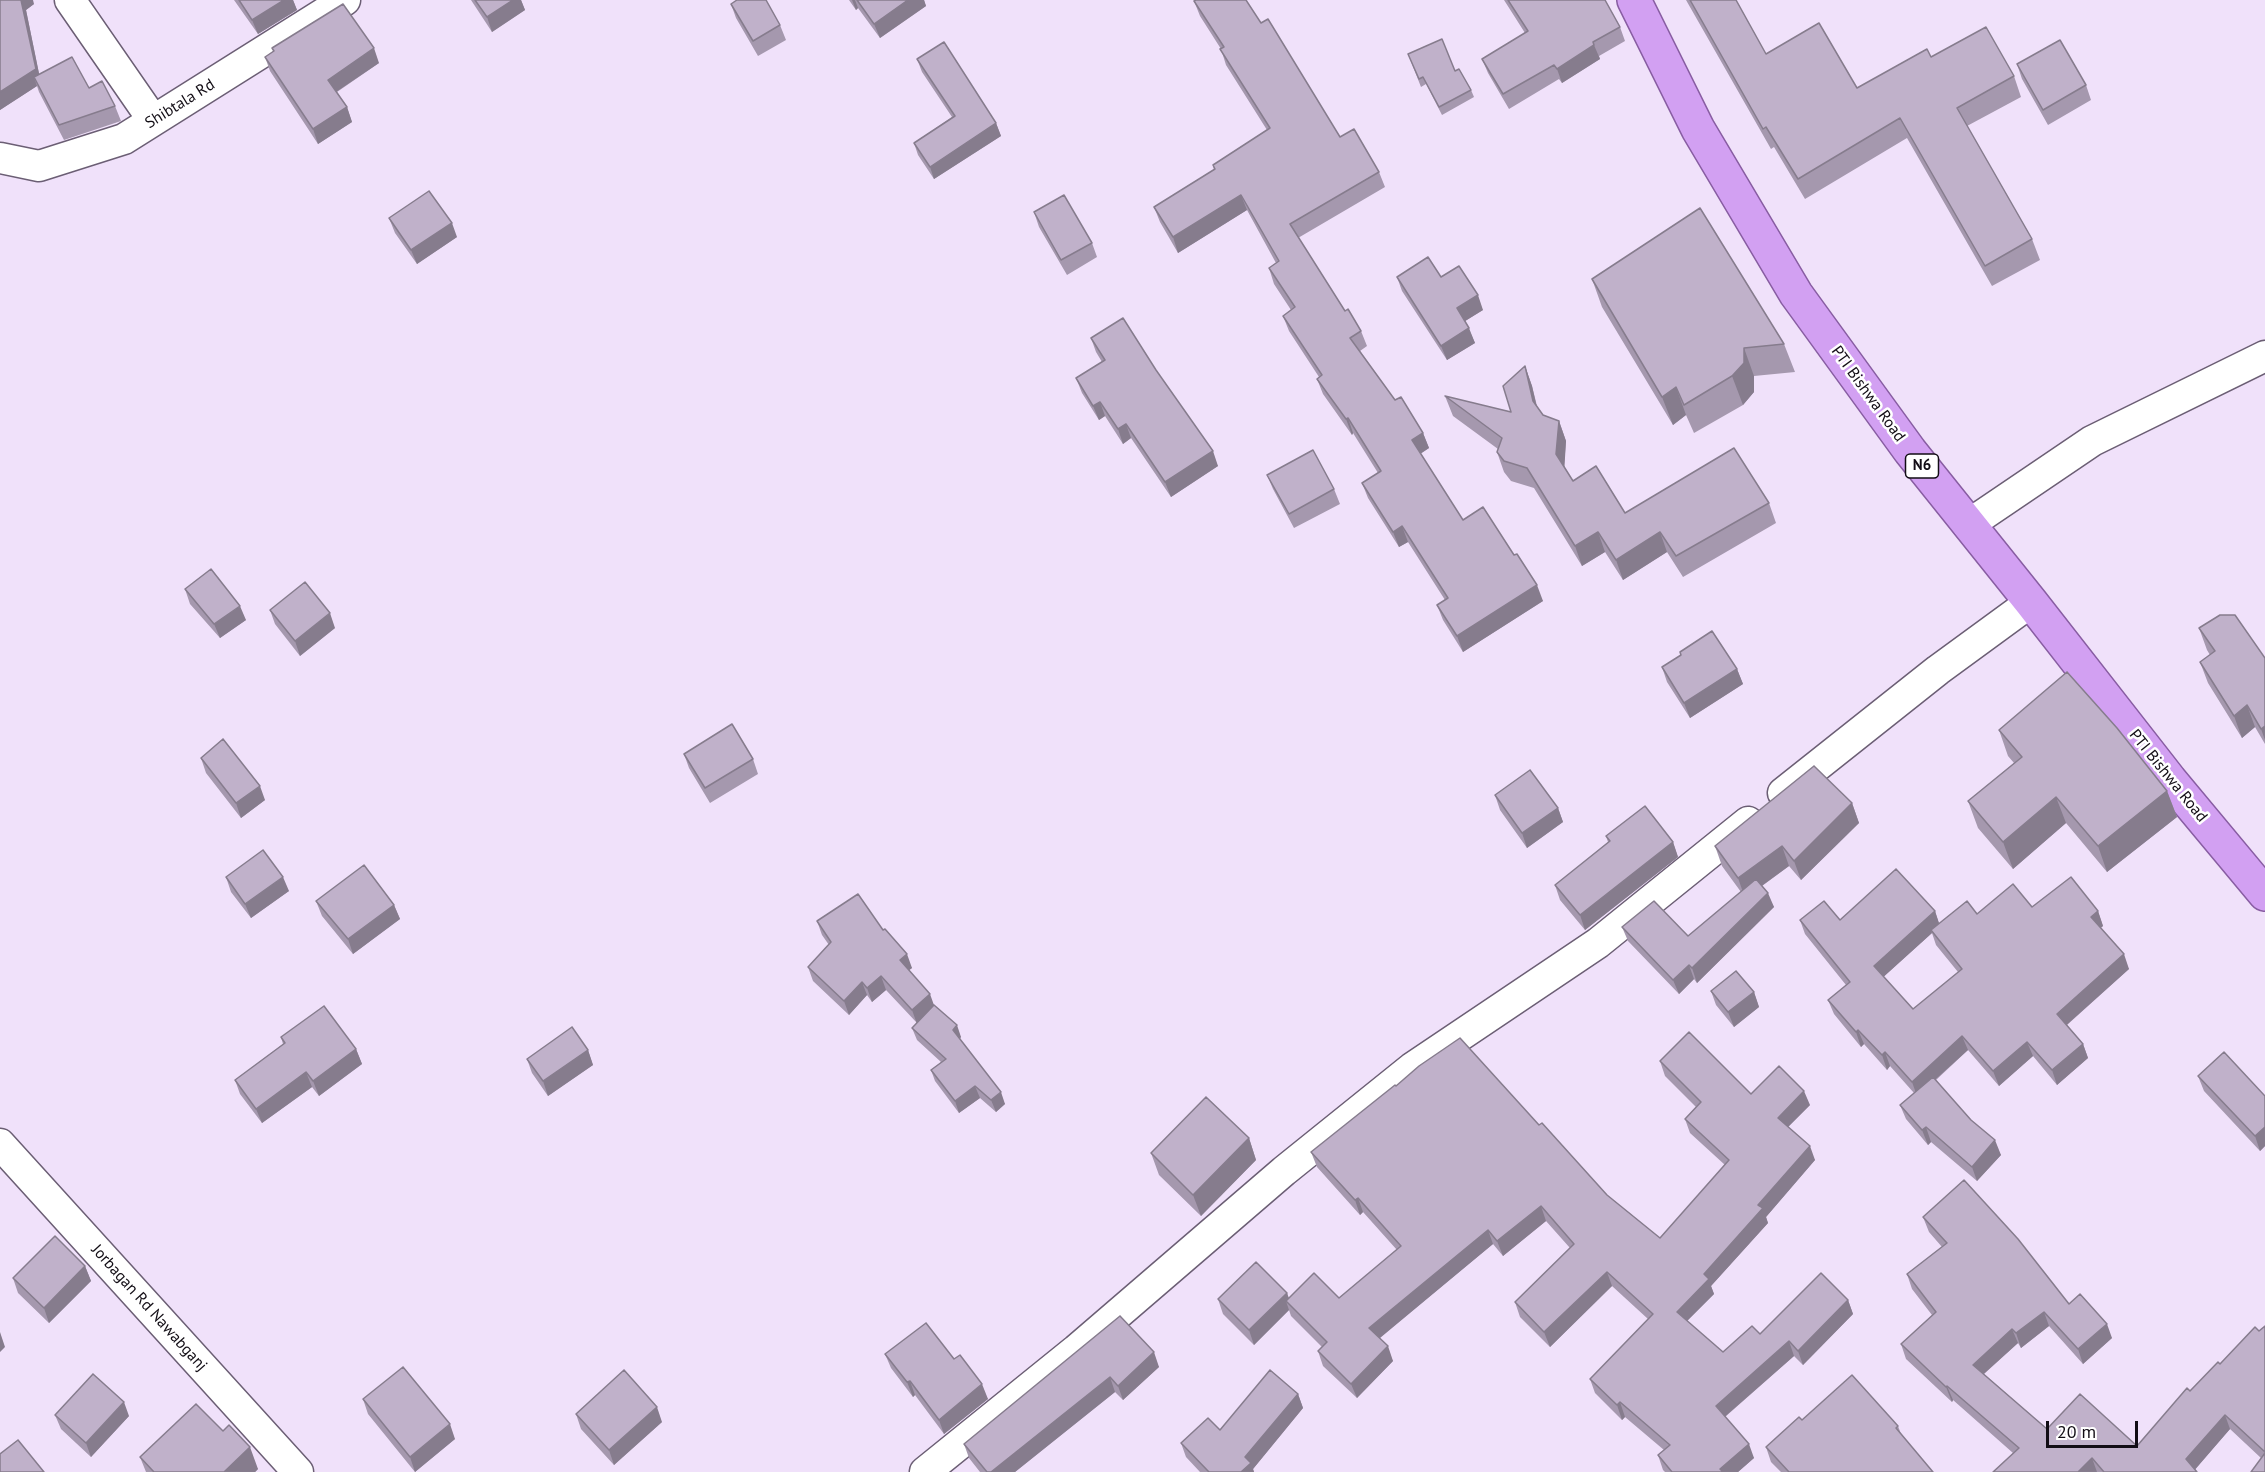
<!DOCTYPE html>
<html>
<head>
<meta charset="utf-8">
<style>
	body { margin:0 }
	#map { position:relative; width:2265px; height:1472px; overflow:hidden; background:#f0e1fa; font-family:"PT Sans",sans-serif }
	canvas { display:block }
	.scale { position:absolute; left:2046px; top:1421px; width:92px; height:27px; box-sizing:border-box; border:3px solid #120d15; border-top:0; padding-left:8px; font-size:18px; line-height:21px; white-space:nowrap; color:#120d15; -webkit-text-stroke:4px #fff; paint-order:stroke }
</style>
</head>
<body>
<div id="map">
<canvas width="2265" height="1472"></canvas>
<div class="scale">20 m</div>
</div>
<script>
const ctx = document.querySelector('canvas').getContext('2d');
ctx.lineJoin = 'round';
const toPath = rows => new Path2D(rows.map(r => 'M' + r).join(''));
function stroke(path, color, width, dash) { ctx.strokeStyle = color; ctx.lineWidth = width; ctx.lineCap = dash ? 'butt' : 'round'; ctx.setLineDash(dash || []); ctx.stroke(path); }
function paint(path, color) { ctx.fillStyle = color; ctx.fill(path, 'evenodd'); }
function label(font, color, halo, rows, align = 'center') {
  ctx.font = font + ' "PT Sans",sans-serif'; ctx.lineWidth = 5; ctx.setLineDash([]); ctx.textBaseline = 'middle'; ctx.strokeStyle = halo; ctx.fillStyle = color; for (const [text, x, y, turn = 0] of rows) {
    ctx.save(); ctx.translate(x, y); ctx.rotate((+turn || 0) * Math.PI / 180); ctx.textAlign = isNaN(turn) ? turn : align; if (halo) ctx.strokeText(text, 0, 0); ctx.fillText(text, 0, 0); ctx.restore();
  }
}
const minor = toPath([
	[70,0,153,120],
	[0,158,39,166,124,139,345,0],
	[1968,525,2092,441,2265,356],
	[1783,793,1938,670,2031,602],
	[0,1144,298,1472],
	[925,1472,1076,1350,1284,1171,1412,1068,1598,943,1748,822]
]);
const trunk = toPath([
	[1634,0,1698,129,1796,294,1910,451,2031,602,2170,780,2265,894]
]);
const wall = toPath([
	[0,0,34,4,26,10,39,74,89,88,115,106,121,121,64,140,39,92,37,86,0,110],
	[234,0,293,0,297,10,258,34],
	[471,0,521,0,525,10,492,32],
	[849,0,924,0,926,6,880,38,858,8,856,10],
	[1504,0,1605,0,1620,27,1625,41,1599,56,1600,59,1562,83,1559,79,1509,109,1488,73,1482,59,1525,33],
	[1686,0,1736,0,1766,54,1857,88,1931,57,2014,76,2021,97,1967,126,2032,239,2040,260,1992,286,1907,138,1805,199,1774,147,1771,149],
	[1194,1,1261,23,1340,137,1379,172,1385,187,1298,238,1345,311,1361,331,1367,346,1360,351,1395,400,1423,433,1429,448,1420,454,1463,520,1543,601,1463,652,1443,620,1437,605,1445,600,1408,542,1399,547,1368,498,1362,483,1378,473,1353,433,1352,435,1323,394,1317,379,1319,377,1289,331,1283,316,1291,310,1274,284,1269,268,1276,263,1247,210,1178,253,1160,222,1154,207,1214,170,1213,165,1267,130,1226,65,1221,49,1200,16],
	[731,4,780,25,786,40,758,56,736,18],
	[272,48,379,63,337,92,347,107,352,122,318,144,270,71,265,57,273,51],
	[1408,54,1455,71,1471,90,1474,97,1442,115,1426,84,1421,87],
	[917,59,996,123,1001,136,934,179,918,155,914,143,952,117,922,72],
	[2017,64,2086,85,2091,100,2048,125,2022,79],
	[1034,212,1092,243,1097,257,1067,275,1039,227],
	[389,218,457,237,417,264,395,233],
	[1397,277,1441,277,1483,310,1465,321,1475,343,1447,360,1402,291],
	[1592,279,1784,344,1795,372,1754,376,1754,392,1743,405,1694,433,1686,415,1673,425,1602,307],
	[1091,338,1218,466,1171,497,1131,438,1123,444,1105,416,1099,420,1082,393,1076,378,1102,362,1096,352],
	[1525,366,1532,386,1537,406,1543,415,1559,421,1566,441,1564,466,1573,481,1625,513,1769,503,1776,523,1683,577,1667,552,1623,580,1605,552,1582,566,1534,488,1511,481,1504,472,1497,452,1498,449,1453,416,1445,396,1511,412],
	[1267,475,1334,489,1340,504,1294,528,1273,489],
	[185,589,246,620,220,638,190,604],
	[270,610,335,628,300,656,275,624],
	[2199,628,2265,658,2265,744,2255,727,2242,738,2208,683,2200,662,2210,655,2207,650],
	[1680,652,1737,669,1743,684,1690,718,1667,682,1662,667,1681,655],
	[1999,730,2167,791,2177,817,2107,872,2066,823,2013,869,1978,828,1968,801,2014,763,2008,756],
	[684,754,753,759,758,774,710,803,689,768],
	[201,758,265,800,241,818,206,773],
	[1495,795,1558,808,1563,822,1527,848,1500,810],
	[1852,803,1859,823,1801,880,1789,866,1762,886,1774,907,1697,983,1694,979,1679,994,1628,941,1622,927,1688,936,1741,892,1722,866,1715,846],
	[1606,836,1673,842,1678,857,1585,930,1560,900,1555,885,1608,842],
	[226,877,289,891,251,918,231,892],
	[316,901,394,905,400,919,353,954,322,916],
	[2032,907,2098,911,2103,926,2100,928,2129,969,2067,1025,2083,1044,2088,1058,2057,1085,2033,1056,1999,1086,1968,1050,1936,1080,2001,1155,1977,1181,1931,1142,1928,1145,1906,1119,1900,1105,1914,1093,1890,1066,1887,1070,1864,1044,1861,1047,1834,1014,1828,1000,1846,985,1805,934,1800,920,1840,920,1935,911,1939,924,1977,914],
	[1932,933,1936,945,1958,972,1913,1009,1883,977],
	[817,921,883,930,912,968,909,970,934,1005,961,1037,960,1039,1005,1104,996,1112,980,1098,959,1113,935,1081,931,1070,941,1062,917,1040,912,1028,917,1023,886,990,872,1002,867,995,849,1015,813,981,808,967,829,945,822,935],
	[1711,991,1754,992,1759,1007,1734,1027,1716,1005],
	[281,1037,356,1049,362,1064,319,1096,312,1087,262,1123,240,1094,235,1080,283,1044],
	[588,1050,593,1065,548,1096,532,1073,527,1059],
	[1660,1061,1751,1094,1810,1105,1788,1127,1815,1160,1766,1217,1768,1223,1711,1286,1714,1294,1687,1321,1723,1352,1760,1334,1848,1300,1853,1314,1803,1365,1794,1356,1725,1417,1754,1458,1738,1472,1665,1472,1663,1470,1658,1455,1664,1450,1625,1417,1622,1420,1595,1393,1590,1379,1648,1319,1612,1286,1550,1347,1520,1317,1515,1302,1570,1248,1546,1221,1503,1256,1493,1244,1379,1338,1393,1361,1357,1398,1323,1366,1318,1351,1322,1347,1291,1316,1289,1310,1254,1345,1223,1314,1218,1299,1287,1293,1289,1299,1339,1298,1397,1250,1363,1212,1360,1215,1317,1167,1311,1152,1396,1086,1539,1125,1607,1195,1660,1238,1725,1165,1690,1133,1685,1119,1696,1107,1665,1076],
	[2198,1076,2265,1096,2265,1146,2260,1151,2204,1091],
	[1249,1138,1256,1160,1201,1216,1159,1175,1151,1153],
	[1923,1217,2069,1304,2112,1338,2083,1364,2049,1326,2021,1348,2018,1343,1984,1374,2047,1429,2137,1446,2190,1391,2220,1364,2259,1331,2265,1326,2265,1472,2261,1458,2230,1429,2195,1469,2197,1472,1993,1472,2013,1453,1953,1400,1952,1402,1906,1359,1901,1344,1932,1315,1912,1289,1907,1274,1942,1247,1929,1232],
	[85,1266,91,1281,49,1323,18,1293,13,1278],
	[1120,1316,1159,1367,1123,1400,1115,1392,1015,1472,980,1472,969,1458,964,1444],
	[885,1354,954,1359,988,1399,944,1434,915,1395,913,1397,891,1368],
	[1298,1394,1303,1408,1253,1469,1254,1472,1200,1472,1186,1457,1181,1443,1220,1430],
	[363,1399,455,1439,415,1472,368,1414],
	[576,1414,662,1422,614,1465,581,1429],
	[55,1415,129,1416,91,1457,61,1429],
	[1802,1420,1898,1426,1901,1434,1933,1472,1781,1472,1771,1462,1766,1447],
	[223,1431,258,1469,255,1472,146,1472,140,1457]
]);
const shadedWall = toPath([
	[21,0,33,0,34,4,26,10,41,83,34,77,37,86,0,110,0,92],
	[284,0,293,0,297,10,258,34,252,20],
	[513,0,521,0,525,10,492,32,487,17],
	[852,0,855,0,858,8,856,10],
	[908,0,924,0,926,6,880,38,874,24],
	[1594,45,1600,59,1562,83,1557,69],
	[374,48,379,63,333,94,328,80],
	[347,107,352,122,318,144,313,129],
	[996,123,1001,136,934,179,930,167],
	[1241,195,1247,210,1178,253,1173,237],
	[452,223,457,237,417,264,411,250],
	[1478,295,1483,310,1462,323,1457,308],
	[1469,328,1475,343,1447,360,1441,346],
	[1744,348,1754,376,1754,392,1743,405,1732,376],
	[1525,366,1532,386,1540,421,1533,401],
	[1676,387,1686,415,1673,425,1662,397],
	[1100,402,1105,416,1099,420,1093,406],
	[1348,418,1353,433,1352,435,1346,419],
	[1559,421,1566,441,1564,474,1556,454],
	[1126,424,1131,438,1123,444,1118,429],
	[1423,433,1429,448,1417,456,1412,440],
	[1213,451,1218,466,1171,497,1165,482],
	[1402,526,1408,542,1399,547,1393,532],
	[1598,532,1605,552,1582,566,1575,546],
	[1660,532,1667,552,1623,580,1616,560],
	[1537,585,1543,601,1463,652,1457,636],
	[240,606,246,620,220,638,214,624],
	[330,613,335,628,300,656,295,641],
	[1737,669,1743,684,1690,718,1684,703],
	[2247,705,2255,727,2242,738,2234,716],
	[2265,726,2265,740,2261,729],
	[260,786,265,800,241,818,236,803],
	[2167,791,2177,817,2107,872,2098,846],
	[2056,797,2066,823,2013,869,2003,842],
	[1852,803,1859,823,1801,880,1794,861],
	[1558,808,1563,822,1527,848,1522,833],
	[1673,842,1678,857,1585,930,1580,915],
	[1782,846,1789,866,1745,898,1738,878],
	[283,877,289,891,251,918,245,904],
	[1768,893,1774,907,1697,983,1692,968],
	[394,905,400,919,353,954,348,939],
	[1935,911,1940,926,1931,930,1932,933,1879,981,1874,966],
	[2098,911,2103,926,2096,932,2091,917],
	[907,954,912,968,904,974,900,960],
	[2124,954,2129,969,2062,1029,2057,1014],
	[1689,965,1694,979,1679,994,1673,980],
	[881,976,886,990,872,1002,867,988],
	[862,982,867,995,849,1015,844,1001],
	[1754,992,1759,1007,1734,1027,1728,1012],
	[930,994,935,1008,917,1024,912,1010],
	[957,1025,961,1037,957,1041,953,1030],
	[1858,1030,1864,1044,1861,1047,1856,1032],
	[1962,1036,1968,1050,1917,1096,1912,1082],
	[2027,1042,2033,1056,1999,1086,1993,1071],
	[2083,1044,2088,1058,2057,1085,2052,1070],
	[356,1049,362,1064,319,1096,313,1081],
	[588,1050,593,1065,548,1096,543,1081],
	[1885,1052,1890,1066,1887,1070,1882,1055],
	[306,1072,312,1087,262,1123,256,1109],
	[975,1086,980,1098,959,1113,955,1101],
	[1804,1091,1810,1105,1783,1132,1778,1118],
	[1001,1092,1005,1104,996,1112,991,1100],
	[1926,1127,1931,1142,1928,1145,1922,1130],
	[2265,1127,2265,1146,2260,1151,2255,1136],
	[1249,1138,1256,1160,1201,1216,1193,1195],
	[1995,1140,2001,1155,1977,1181,1972,1167],
	[1810,1146,1815,1160,1766,1217,1768,1223,1711,1286,1714,1294,1682,1326,1677,1312,1704,1274,1758,1205],
	[1358,1198,1363,1212,1360,1215,1355,1200],
	[1541,1206,1546,1221,1503,1256,1497,1241],
	[1488,1230,1493,1244,1374,1343,1369,1328],
	[85,1266,91,1281,49,1323,44,1308],
	[1607,1272,1612,1286,1550,1347,1544,1332],
	[1287,1293,1292,1307,1286,1301,1289,1310,1254,1345,1249,1330],
	[1848,1300,1853,1314,1803,1365,1798,1351],
	[2044,1312,2049,1326,2021,1348,2016,1333],
	[2107,1324,2112,1338,2083,1364,2078,1349],
	[2012,1329,2018,1343,1978,1379,1973,1365],
	[0,1332,5,1347,0,1352],
	[1789,1341,1794,1356,1721,1420,1716,1406],
	[1388,1346,1393,1361,1357,1398,1351,1384],
	[1154,1352,1159,1367,1123,1400,1118,1386],
	[1110,1377,1115,1392,1015,1472,991,1472],
	[910,1381,915,1395,913,1397,907,1382],
	[982,1384,988,1399,944,1434,939,1420],
	[1947,1386,1953,1400,1952,1402,1946,1387],
	[1298,1394,1303,1408,1253,1469,1254,1472,1241,1472,1245,1457],
	[124,1402,129,1416,91,1457,86,1443],
	[1620,1402,1625,1417,1622,1420,1617,1405],
	[657,1407,662,1422,614,1465,609,1450],
	[2225,1415,2230,1429,2193,1472,2186,1459],
	[450,1424,455,1439,415,1472,410,1457],
	[1749,1444,1754,1458,1738,1472,1721,1472,1720,1469],
	[250,1447,258,1469,255,1472,224,1472],
	[2092,1458,2097,1472,2078,1472]
]);
const building = toPath([
	[0,0,21,0,36,69,0,92,0,0],
	[239,0,284,0,252,20,239,0],
	[475,0,513,0,487,17,475,0],
	[737,0,766,0,780,25,753,41,731,4,737,0],
	[857,0,908,0,874,24,857,0],
	[1196,0,1246,0,1261,23,1268,19,1340,137,1354,129,1379,172,1290,224,1345,311,1348,309,1361,331,1350,338,1395,400,1401,397,1423,433,1412,440,1463,520,1483,507,1514,555,1517,554,1537,585,1457,636,1437,605,1448,598,1402,526,1393,532,1362,483,1381,471,1348,418,1346,419,1317,379,1322,375,1283,316,1295,307,1269,268,1279,261,1241,195,1173,237,1154,207,1215,169,1213,165,1270,128,1220,49,1224,47,1194,1,1196,0],
	[1508,0,1605,0,1620,27,1593,42,1594,45,1557,69,1554,65,1503,94,1482,59,1528,31,1508,0],
	[1690,0,1736,0,1766,54,1819,23,1857,88,1927,49,1931,57,1986,27,2014,76,1957,108,2032,239,1985,266,1900,118,1798,179,1766,127,1763,129,1690,0],
	[343,4,374,48,328,80,347,107,313,129,265,57,274,51,272,48,343,4],
	[1442,39,1455,71,1459,69,1471,90,1439,107,1423,77,1419,79,1408,54,1442,39],
	[2060,40,2086,85,2043,110,2017,64,2060,40],
	[944,42,996,123,930,167,914,143,955,116,917,59,944,42],
	[72,57,89,88,102,81,115,106,59,125,34,77,72,57],
	[429,191,452,223,411,250,389,218,429,191],
	[1064,195,1092,243,1061,260,1034,212,1064,195],
	[1700,208,1784,344,1744,348,1744,363,1732,376,1684,405,1676,387,1662,397,1592,279,1700,208],
	[1428,257,1441,277,1459,266,1478,295,1457,308,1469,328,1441,346,1397,277,1428,257],
	[1123,318,1156,370,1213,451,1165,482,1126,424,1118,429,1100,402,1093,406,1076,378,1105,360,1091,338,1123,318],
	[1525,366,1533,401,1543,415,1559,421,1556,454,1573,481,1596,466,1625,513,1734,448,1769,503,1676,556,1660,532,1616,560,1598,532,1575,546,1527,468,1504,461,1497,452,1502,438,1445,396,1511,412,1503,386,1525,366],
	[1313,450,1334,489,1289,514,1267,475,1313,450],
	[211,569,240,606,214,624,185,589,211,569],
	[305,582,330,613,295,641,270,610,305,582],
	[2220,615,2235,615,2265,658,2265,726,2261,729,2247,705,2234,716,2200,662,2215,651,2199,628,2220,615],
	[1712,631,1737,669,1684,703,1662,667,1681,655,1680,652,1712,631],
	[2067,672,2117,728,2167,791,2098,846,2056,797,2003,842,1968,801,2022,757,1999,730,2067,672],
	[732,724,753,759,705,788,684,754,732,724],
	[223,739,260,786,236,803,201,758,223,739],
	[1814,766,1852,803,1794,861,1782,846,1738,878,1715,846,1814,766],
	[1530,770,1558,808,1522,833,1495,795,1530,770],
	[1645,806,1673,842,1580,915,1555,885,1610,841,1606,836,1645,806],
	[263,850,283,877,245,904,226,877,263,850],
	[364,865,394,905,348,939,316,901,364,865],
	[1896,869,1935,911,1874,966,1913,1009,1962,969,1931,930,1967,901,1977,914,2013,884,2032,907,2071,877,2098,911,2091,917,2124,954,2057,1014,2083,1044,2052,1070,2027,1042,1993,1071,1962,1036,1912,1082,1885,1052,1882,1055,1858,1030,1856,1032,1828,1000,1850,982,1800,920,1824,901,1840,920,1896,869],
	[1756,879,1768,893,1692,968,1689,965,1673,980,1622,927,1654,901,1688,936,1756,879],
	[858,894,883,930,885,929,907,954,900,960,930,994,912,1010,881,976,867,988,862,982,844,1001,808,967,831,942,817,921,858,894],
	[1736,971,1754,992,1728,1012,1711,991,1736,971],
	[934,1005,957,1025,953,1030,1001,1092,991,1100,975,1086,955,1101,931,1070,946,1059,912,1028,934,1005],
	[324,1006,356,1049,313,1081,306,1072,256,1109,235,1080,285,1043,281,1037,324,1006],
	[572,1027,588,1050,543,1081,527,1059,572,1027],
	[1689,1032,1751,1094,1779,1066,1804,1091,1778,1118,1810,1146,1758,1205,1763,1208,1704,1274,1709,1279,1677,1312,1723,1352,1752,1326,1760,1334,1821,1273,1848,1300,1798,1351,1789,1341,1716,1406,1749,1444,1720,1469,1723,1472,1672,1472,1658,1455,1670,1445,1620,1402,1617,1405,1590,1379,1653,1314,1607,1272,1544,1332,1515,1302,1574,1244,1541,1206,1497,1241,1488,1230,1369,1328,1388,1346,1351,1384,1318,1351,1327,1342,1286,1301,1314,1273,1339,1298,1401,1246,1358,1198,1355,1200,1311,1152,1395,1085,1396,1086,1419,1066,1460,1038,1539,1125,1542,1123,1607,1195,1660,1238,1729,1160,1685,1119,1701,1102,1660,1061,1689,1032],
	[2224,1052,2265,1096,2265,1127,2255,1136,2198,1076,2224,1052],
	[1933,1077,1971,1120,1995,1140,1972,1167,1926,1127,1922,1130,1900,1105,1933,1077],
	[1206,1097,1249,1138,1193,1195,1151,1153,1206,1097],
	[1964,1180,2018,1239,2069,1304,2080,1294,2107,1324,2078,1349,2044,1312,2016,1333,2012,1329,1973,1365,2047,1429,2080,1394,2137,1446,2187,1388,2190,1391,2218,1362,2220,1364,2255,1327,2259,1331,2265,1326,2265,1452,2225,1415,2186,1459,2197,1472,2104,1472,2092,1458,2078,1472,1993,1472,2019,1448,1947,1386,1946,1387,1901,1344,1936,1312,1907,1274,1947,1243,1923,1217,1964,1180],
	[55,1236,85,1266,44,1308,13,1278,55,1236],
	[1256,1262,1287,1293,1249,1330,1218,1299,1256,1262],
	[1120,1316,1154,1352,1118,1386,1110,1377,991,1472,987,1472,964,1444,1120,1316],
	[926,1323,954,1359,960,1355,982,1384,939,1420,910,1381,907,1382,885,1354,926,1323],
	[403,1367,450,1424,410,1457,363,1399,403,1367],
	[624,1370,657,1407,609,1450,576,1414,624,1370],
	[1270,1370,1298,1394,1245,1457,1251,1463,1241,1472,1209,1472,1181,1443,1208,1418,1220,1430,1270,1370],
	[93,1374,124,1402,86,1443,55,1415,93,1374],
	[1852,1375,1898,1426,1896,1428,1933,1472,1789,1472,1766,1447,1799,1417,1802,1420,1852,1375],
	[196,1404,223,1431,229,1425,250,1447,224,1472,154,1472,140,1457,196,1404],
	[18,1440,44,1472,0,1472,0,1454,18,1440],
	[2265,1453,2265,1472,2251,1472,2265,1453]
]);
const shields = [
	[1922,466,33]
];
const shieldNames = [
	["N6",1922,466]
];
const streetNames = [
	["Shibtala Rd",180,104,-32],
	["PTI Bishwa Road",1868,394,54],
	["PTI Bishwa Road",2168,776,51],
	["Jorbagan Rd Nawabganj",149,1308,48]
];
stroke(minor, '#6b5e74', 33);
stroke(trunk, '#885da2', 36);
stroke(minor, '#fff', 30);
stroke(trunk, '#d2a0f2', 33);
paint(wall, '#a598ae');
paint(shadedWall, '#867c8d');
paint(building, '#c0b1ca');
stroke(building, '#867c8d', 1.5);
for (const [x, y, w] of shields) { const box = new Path2D(); box.roundRect(x - w / 2, y - 12, w, 24, 4.5); ctx.fillStyle = '#fff'; ctx.fill(box); stroke(box, '#120d15', 1.5); }
label('bold 15px', '#120d15', null, shieldNames);
label('16px', '#120d15', '#fff', streetNames);
</script>
</body>
</html>
